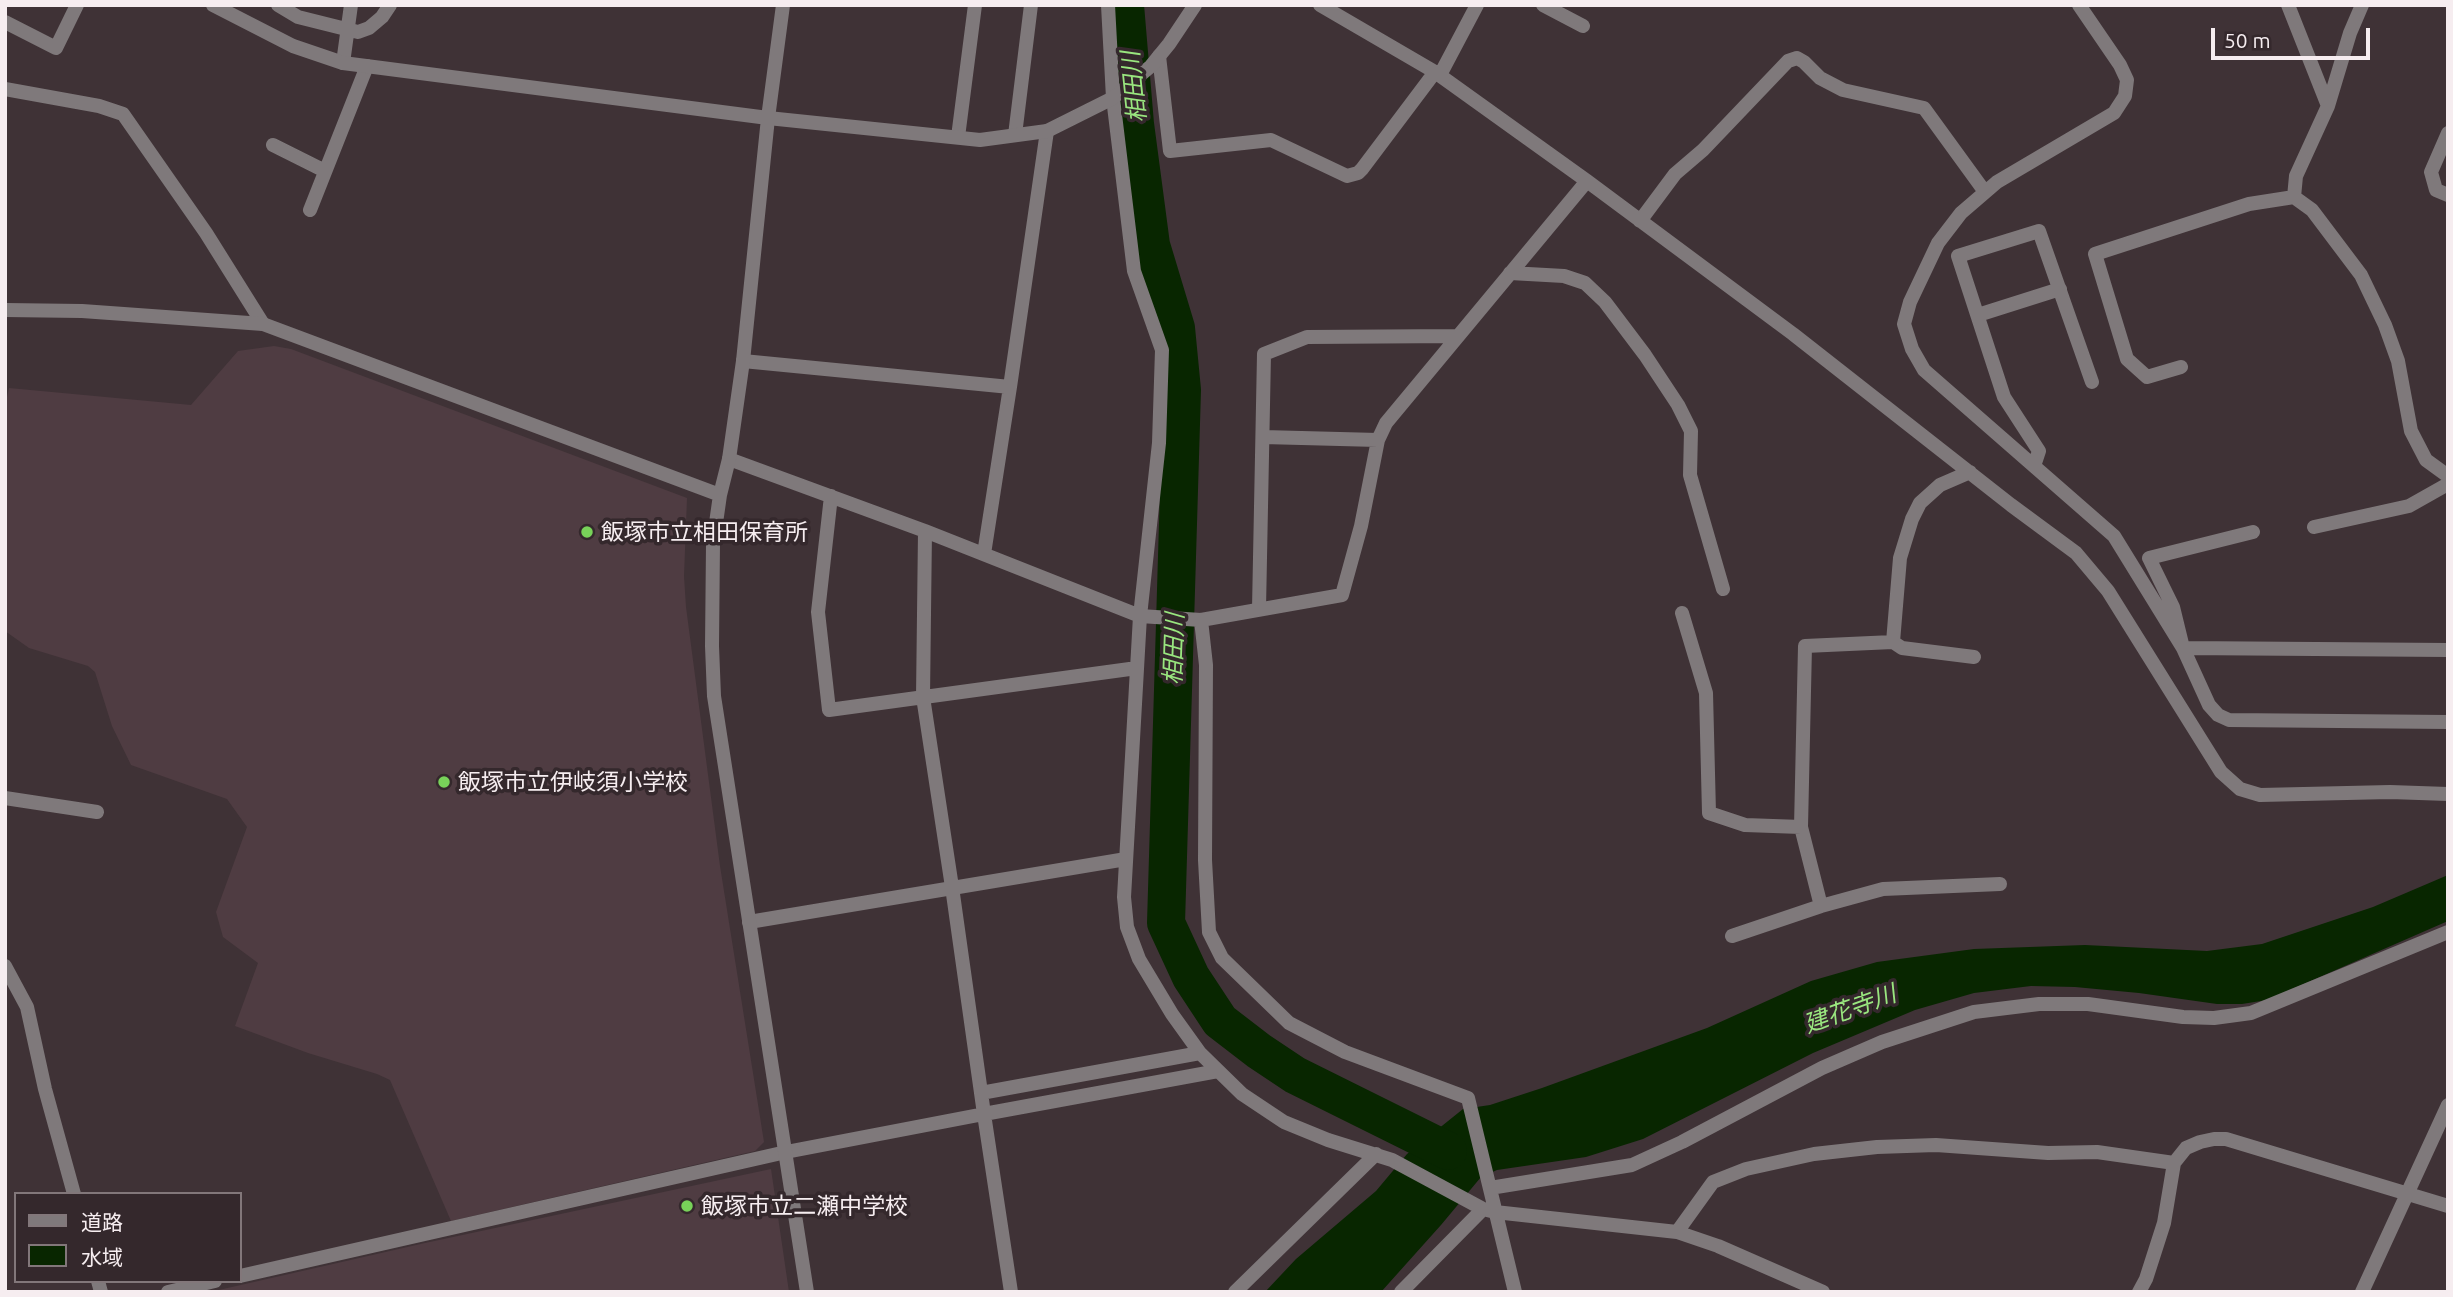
<!DOCTYPE html>
<html>
<head>
<meta charset="utf-8">
<style>
	body { margin:0 }
	#map { position:relative; width:2453px; height:1297px; overflow:hidden; background:#3f3236; font-family:Ubuntu,"Noto Sans JP",sans-serif }
	canvas { display:block }
	.frame { position:absolute; inset:0; border:7px solid #f6edf0; pointer-events:none }
	.legend { position:absolute; left:14px; top:1192px; width:228px; height:91px; box-sizing:border-box; background:#34282c; border:2px solid #82777a; margin:0; padding:9px 12px; list-style:none; font-size:21px; color:#f6edf0 }
	.legend li { display:flex; align-items:center; gap:14px; height:35px }
	.legend b { width:35px; border:2px solid #82777a }
	.scale { position:absolute; left:2211px; top:28px; width:159px; height:32px; box-sizing:border-box; border:4px solid #f6edf0; border-top:0; padding-left:9px; font-size:21px; line-height:24px; white-space:nowrap; color:#f6edf0; -webkit-text-stroke:5px #34282c; paint-order:stroke }
</style>
</head>
<body>
<div id="map">
<canvas width="2453" height="1297"></canvas>
<div class="frame"></div>
<ul class="legend">
<li><b style="height:9px;background:#7f797b"></b>道路</li>
<li><b style="height:19px;background:#082600"></b>水域</li>
</ul>
<div class="scale">50 m</div>
</div>
<script>
const ctx = document.querySelector('canvas').getContext('2d');
ctx.lineJoin = 'round';
function paint(path, color) { ctx.fillStyle = color; ctx.fill(path, 'evenodd'); }
const toPath = rows => new Path2D(rows.map(r => 'M' + r).join(''));
function stroke(path, color, width, dash) { ctx.strokeStyle = color; ctx.lineWidth = width; ctx.lineCap = dash ? 'butt' : 'round'; ctx.setLineDash(dash || []); ctx.stroke(path); }
function label(font, color, halo, rows, align = 'center') {
  ctx.font = font + ' Ubuntu,"Noto Sans JP",sans-serif'; ctx.lineWidth = 7; ctx.setLineDash([]); ctx.textBaseline = 'middle'; ctx.strokeStyle = halo; ctx.fillStyle = color; for (const [text, x, y, turn = 0] of rows) {
    ctx.save(); ctx.translate(x, y); ctx.rotate((+turn || 0) * Math.PI / 180); ctx.textAlign = isNaN(turn) ? turn : align; if (halo) ctx.strokeText(text, 0, 0); ctx.fillText(text, 0, 0); ctx.restore();
  }
}
const built = toPath([
	[274,346,291,349,687,498,684,576,686,607,720,866,764,1142,755,1151,451,1221,390,1080,377,1074,308,1053,235,1026,258,963,223,937,216,912,247,827,227,799,131,765,112,726,95,672,88,666,29,648,5,631,5,406,9,388,191,405,238,351],
	[771,1169,789,1292,210,1292,425,1243]
]);
const water = toPath([
	[2448,875,2448,921,2267,1000,2242,1004,2217,1004,2139,993,2075,987,2031,986,1974,993,1915,1010,1813,1053,1643,1139,1586,1157,1497,1170,1481,1177,1441,1225,1381,1292,1265,1292,1296,1259,1376,1191,1407,1154,1463,1109,1490,1105,1542,1088,1707,1028,1811,981,1877,962,1974,949,2085,945,2207,951,2262,944,2373,907]
]);
const river = toPath([
	[1125,5,1135,124,1151,245,1176,328,1182,390,1166,923,1191,977,1220,1021,1259,1051,1295,1075,1448,1151]
]);
const minor = toPath([
	[278,5,298,17,358,32,369,28,382,17,390,5],
	[1108,5,1113,98,1134,271,1162,350,1159,443,1140,616,1124,897,1127,927,1139,959,1172,1014,1200,1053,1242,1094,1284,1122,1328,1140,1392,1160,1483,1209,1495,1212,1677,1232,1718,1246,1823,1292],
	[1320,5,1435,72,1587,181,1793,334,2011,505,2076,553,2108,591,2221,772,2240,789,2260,795,2390,792,2448,794],
	[1543,5,1583,26],
	[2079,5,2120,65,2127,80,2125,96,2114,113,1997,182,1961,213,1938,243,1910,302,1904,324,1912,349,1924,370,2114,536,2183,648,2209,705,2218,715,2229,720,2448,722],
	[2288,5,2328,106],
	[2362,5,2350,33,2328,106,2296,176,2294,197,2312,210,2361,275,2385,325,2398,361,2411,431,2426,460,2448,476],
	[5,22,56,48,77,5],
	[1159,56,1170,151,1271,140,1347,176,1358,173,1362,169,1435,72],
	[343,63,351,5],
	[1440,75,1477,5],
	[5,89,99,106,123,114,206,233,263,324],
	[2448,133,2431,172,2436,190,2448,195],
	[1015,135,1031,5],
	[958,137,975,5],
	[273,145,325,171],
	[310,210,367,66],
	[1640,221,1675,174,1703,150,1788,61,1797,58,1804,62,1820,78,1843,90,1924,108,1985,192],
	[1510,273,1564,276,1585,283,1605,302,1645,355,1678,405,1691,431,1690,475,1723,589],
	[1978,315,2060,289],
	[743,361,1010,387,1047,131],
	[2181,367,2147,377,2127,359,2095,254,2249,204,2294,197],
	[1263,437,1378,440],
	[729,459,925,531,1140,616,1201,620,1342,595,1361,526,1378,440,1386,423,1587,181],
	[2034,466,2039,451,2004,397,1958,256,2039,231,2092,382],
	[1970,472,1940,485,1920,503,1912,519,1900,558,1893,642,1805,646,1801,827,1821,906,1883,889,2000,884],
	[831,496,818,612,829,710,1137,668],
	[2314,527,2409,506,2448,484],
	[2253,532,2149,558,2173,607,2183,648,2448,650],
	[984,554,1010,387],
	[1259,609,1264,354,1307,337,1458,336],
	[1682,613,1706,693,1709,813,1745,825,1801,827],
	[1201,620,1206,665,1205,860,1209,932,1222,958,1289,1023,1345,1052,1468,1098,1515,1292],
	[1893,642,1902,648,1974,657],
	[5,798,97,812],
	[749,922,1126,859],
	[1732,936,1821,906],
	[5,966,27,1007,45,1089,74,1194],
	[981,1093,1200,1053],
	[1490,1188,1632,1165,1682,1142,1822,1068,1882,1042,1974,1012,2039,1004,2088,1004,2183,1017,2214,1018,2251,1013,2448,932],
	[1677,1232,1713,1182,1746,1169,1814,1154,1877,1147,1936,1145,2048,1153,2097,1152,2174,1163],
	[240,1276,786,1152,984,1114,952,887,923,697,925,531],
	[98,1281,101,1292],
	[168,1292,215,1281],
	[1011,1292,984,1114,1218,1071],
	[1235,1292,1376,1154],
	[1401,1292,1483,1209],
	[2139,1292,2146,1279,2164,1223,2174,1163,2186,1148,2200,1142,2214,1139,2226,1139,2448,1206],
	[2362,1292,2448,1105]
]);
const tertiary = toPath([
	[213,5,293,46,343,63,768,118,980,140,1047,131,1113,98,1151,66,1169,44,1195,5],
	[783,5,768,118,743,361,729,459,720,495,713,544,712,646,714,696,807,1292],
	[5,310,82,311,263,324,720,495]
]);
const markers = [
	[587,532,7,"#78d259"],
	[444,782,7,"#78d259"],
	[687,1206,7,"#78d259"]
];
const poiNames = [
	["飯塚市立相田保育所",601,532],
	["飯塚市立伊岐須小学校",458,782],
	["飯塚市立二瀬中学校",701,1206]
];
const waterNames = [
	["相田川",1134,87,-96],
	["相田川",1174,649,-88],
	["建花寺川",1850,1009,-20]
];
paint(built, '#4f3c42');
paint(water, '#082600');
stroke(river, '#082600', 38);
stroke(minor, '#7f797b', 14);
stroke(tertiary, '#7f797b', 14);
for (const [x, y, r, color] of markers) { const dot = new Path2D(); dot.arc(x, y, r, 0, 2 * Math.PI); ctx.fillStyle = color; ctx.fill(dot); stroke(dot, '#34282c', 2.5); }
label('23px', '#f6edf0', '#34282c', poiNames, 'left');
label('italic 24px', '#99e67f', '#34282c', waterNames);
</script>
</body>
</html>
